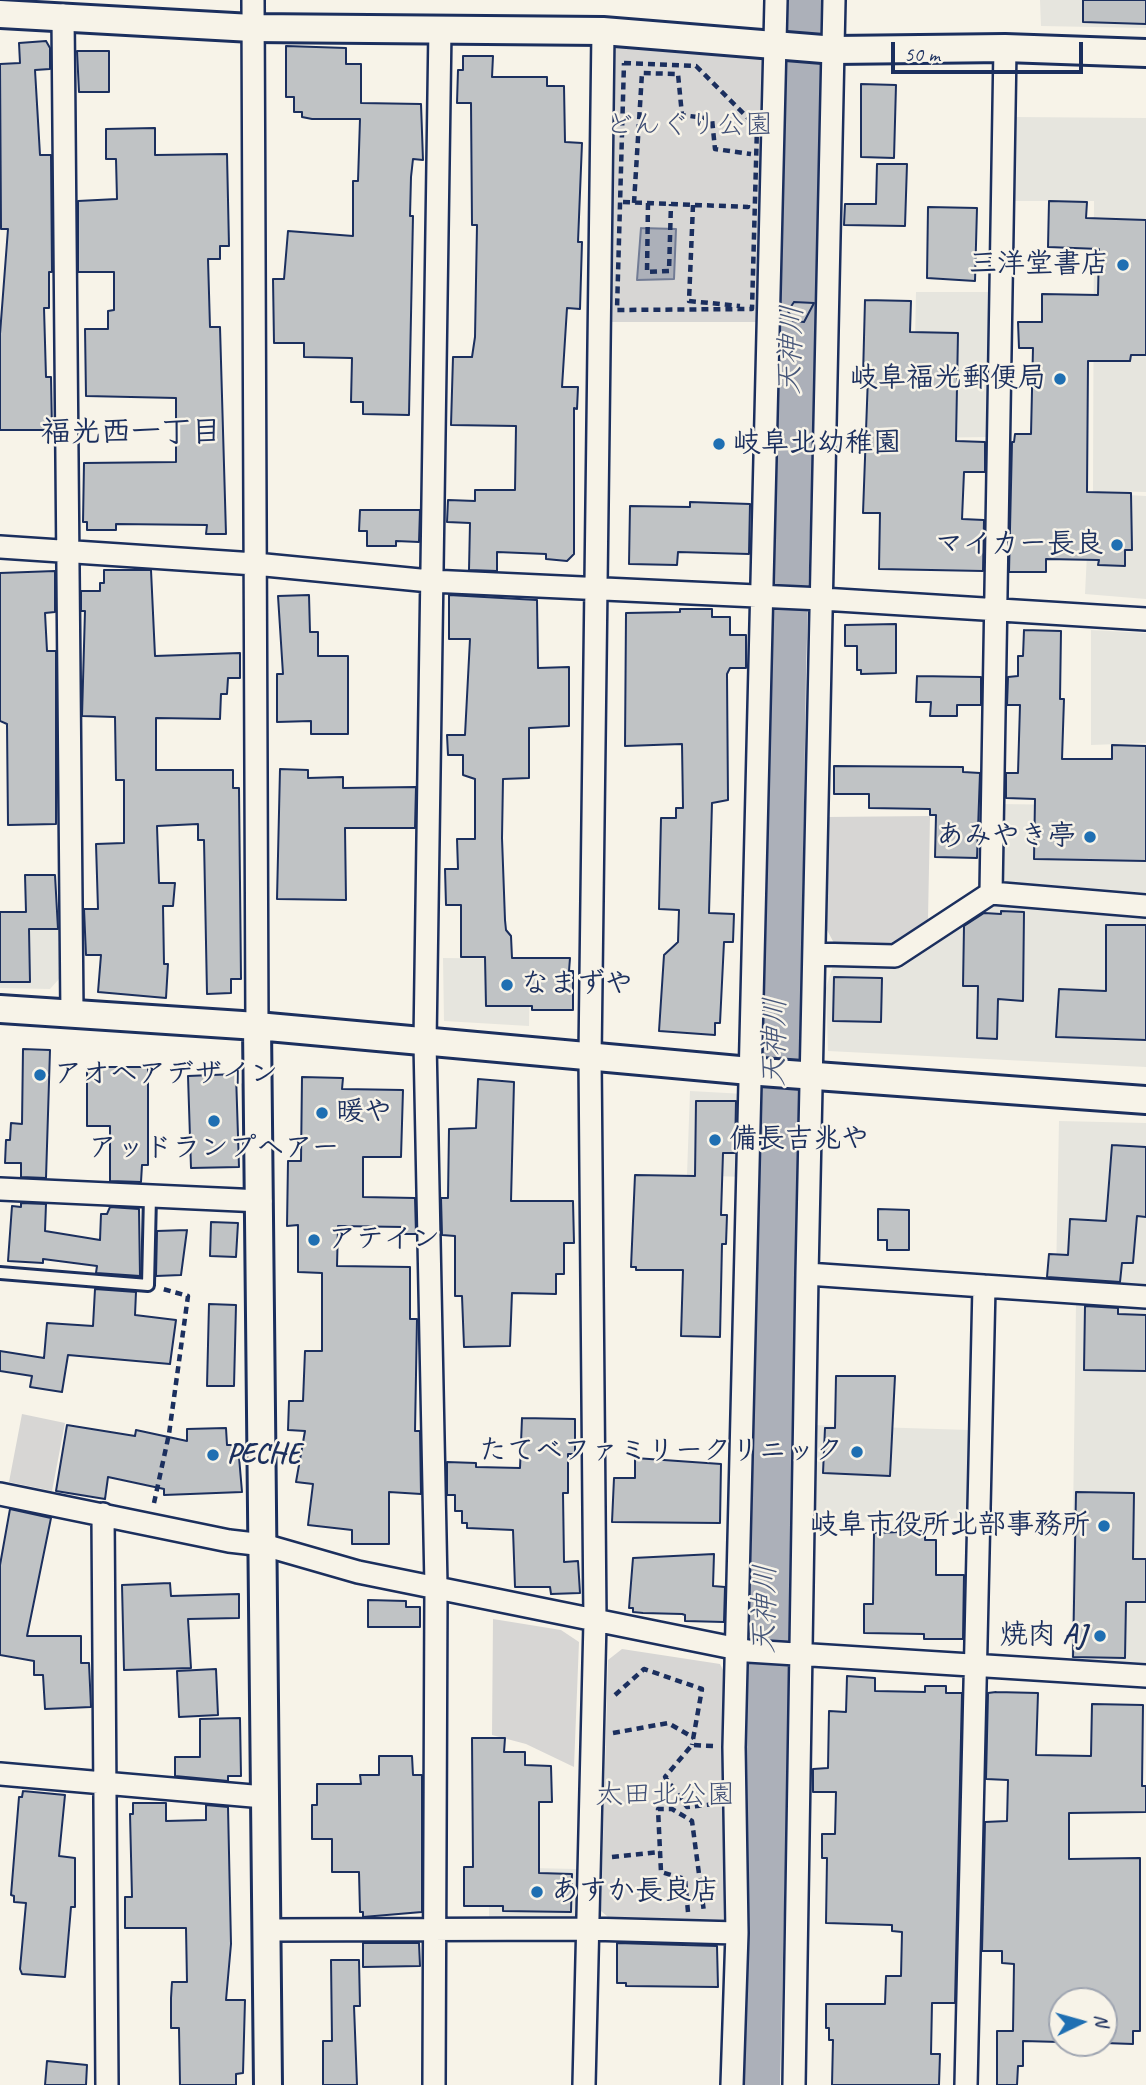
<!DOCTYPE html>
<html>
<head>
<meta charset="utf-8">
<style>
	body { margin:0 }
	#map { position:relative; width:1146px; height:2085px; overflow:hidden; background:#f7f3e8; font-family:Caveat,sans-serif }
	canvas { display:block }
	.north { position:absolute; left:1048px; top:1987px; width:70px; height:70px; box-sizing:border-box; background:#f7f3e8; border:2px solid #9fa5b1; border-radius:50%; rotate:85deg; font-size:19px; font-weight:700; line-height:28px; text-align:center; color:#1b2f5e }
	.north::after { content:''; display:block; margin:auto; width:24px; height:32px; background:#1f6fb2; clip-path:polygon(50% 0,100% 100%,50% 72%,0 100%) }
	.scale { position:absolute; left:891px; top:42px; width:192px; height:32px; box-sizing:border-box; border:4px solid #1b2f5e; border-top:0; padding-left:9px; font-size:21px; line-height:24px; white-space:nowrap; color:#1b2f5e; -webkit-text-stroke:5px #f7f3e8; paint-order:stroke }
</style>
</head>
<body>
<div id="map">
<canvas width="1146" height="2085"></canvas>
<div class="north">N</div>
<div class="scale">50 m</div>
</div>
<script>
const ctx = document.querySelector('canvas').getContext('2d');
ctx.lineJoin = 'round';
function paint(path, color) { ctx.fillStyle = color; ctx.fill(path, 'evenodd'); }
const toPath = rows => new Path2D(rows.map(r => 'M' + r).join(''));
function stroke(path, color, width, dash) { ctx.strokeStyle = color; ctx.lineWidth = width; ctx.lineCap = dash ? 'butt' : 'round'; ctx.setLineDash(dash || []); ctx.stroke(path); }
function label(font, color, halo, rows, align = 'center') {
  ctx.font = font + ' Caveat,"Klee One",sans-serif'; ctx.lineWidth = 5; ctx.setLineDash([]); ctx.textBaseline = 'middle'; ctx.strokeStyle = halo; ctx.fillStyle = color; for (const [text, x, y, turn = 0] of rows) {
    ctx.save(); ctx.translate(x, y); ctx.rotate((+turn || 0) * Math.PI / 180); ctx.textAlign = isNaN(turn) ? turn : align; if (halo) ctx.strokeText(text, 0, 0); ctx.fillText(text, 0, 0); ctx.restore();
  }
}
const built = toPath([
	[1040,0,1146,0,1146,28,1041,26],
	[1016,117,1146,118,1146,492,1093,491,1094,201,1014,201],
	[916,292,992,292,992,437,913,438],
	[1090,493,1146,496,1146,599,1085,594],
	[1091,630,1146,633,1146,743,1091,745],
	[999,804,1146,806,1146,895,1006,883,1000,876],
	[999,902,1146,914,1146,1067,828,1051,826,988,834,962,901,968],
	[58,913,59,979,50,989,0,988,0,914],
	[443,958,530,959,529,1026,444,1021],
	[690,1091,745,1094,743,1177,687,1175],
	[1059,1121,1146,1123,1146,1285,1056,1277],
	[1076,1304,1146,1309,1146,1663,1071,1660],
	[811,1425,969,1430,970,1521,811,1522],
	[489,1867,576,1869,575,1921,489,1924]
]);
const green = toPath([
	[612,41,769,54,760,322,606,322],
	[930,816,928,919,893,947,835,945,827,930,827,817],
	[22,1414,65,1423,52,1491,9,1482],
	[493,1619,561,1630,579,1642,574,1767,526,1744,492,1735],
	[622,1649,720,1664,729,1682,723,1923,615,1923,601,1911,608,1660]
]);
const water = toPath([
	[641,228,676,229,674,279,637,280,641,228]
]);
const river = toPath([
	[757,2085,770,1531,783,673,802,0]
]);
const building = toPath([
	[1083,0,1146,0,1146,24,1083,22,1083,0],
	[46,41,50,48,50,69,35,70,40,155,51,155,52,272,49,272,49,308,44,308,46,377,51,377,52,430,0,430,0,334,8,229,1,229,0,64,20,63,19,43,46,41],
	[286,46,346,48,346,64,361,64,361,103,421,104,423,160,413,159,411,177,410,216,413,216,409,415,363,414,363,402,351,402,352,358,304,357,304,343,274,343,273,279,284,279,288,231,353,236,353,181,358,181,360,119,312,119,302,117,302,112,294,112,294,97,286,97,286,46],
	[77,51,109,51,109,92,79,92,77,51],
	[463,56,493,56,492,77,547,77,547,86,564,86,565,142,582,143,578,242,582,242,580,309,567,308,562,387,578,387,577,409,574,408,574,554,567,561,546,559,546,554,497,552,497,571,469,570,470,523,447,522,448,500,475,501,475,490,515,490,516,426,451,425,453,357,472,357,475,337,477,225,472,225,471,103,457,103,458,70,463,70,463,56],
	[861,84,896,85,894,158,861,157,861,84],
	[155,128,155,155,227,154,229,246,220,246,220,259,208,259,210,327,220,327,226,534,206,534,207,525,116,524,116,530,87,530,87,522,83,522,84,463,176,462,176,398,86,396,85,329,108,329,108,311,114,310,114,272,78,272,78,201,117,199,116,159,106,159,106,129,155,128],
	[877,164,907,164,905,226,844,225,845,204,876,204,877,164],
	[1049,201,1087,202,1086,218,1146,220,1146,355,1131,355,1130,361,1088,361,1087,492,1131,493,1132,550,1125,550,1125,566,1098,565,1099,560,1046,559,1046,572,1009,572,1012,442,1014,442,1015,434,1031,434,1033,348,1019,348,1018,322,1042,322,1042,294,1098,295,1099,249,1048,247,1049,201],
	[928,207,977,208,975,281,927,278,928,207],
	[865,300,911,301,910,332,958,333,956,441,985,442,985,472,964,472,962,519,984,520,983,571,879,569,880,513,863,513,868,376,863,376,865,300],
	[794,302,814,303,804,322,793,321,788,311,794,302],
	[690,502,750,504,749,554,678,552,677,565,629,564,630,506,690,507,690,502],
	[360,510,420,510,419,542,396,541,396,546,367,546,367,531,359,531,360,510],
	[104,570,151,570,155,656,240,653,240,678,228,678,227,694,221,694,220,719,156,718,156,770,233,770,233,788,239,788,241,979,231,979,231,993,207,994,204,840,198,840,198,824,157,826,159,883,175,883,173,906,163,906,164,964,168,964,166,998,98,992,101,955,86,955,84,909,98,909,96,844,124,843,124,780,116,780,115,717,82,716,85,611,81,611,81,591,100,591,100,583,104,583,104,570],
	[55,571,55,612,45,613,47,651,56,651,56,824,8,825,7,724,0,721,0,573,55,571],
	[309,595,310,632,318,632,318,656,348,656,348,734,311,734,311,721,277,722,277,674,283,674,278,596,309,595],
	[449,595,537,600,538,668,569,667,569,726,529,728,529,778,503,779,502,838,505,920,506,930,511,936,512,958,570,958,569,971,573,971,573,1010,532,1010,532,1006,486,1006,485,957,461,957,461,905,446,905,445,869,458,869,457,839,475,839,475,779,463,775,463,755,448,755,447,735,465,735,470,639,449,639,449,595],
	[680,609,712,609,712,617,730,617,730,635,746,635,746,668,730,668,727,674,728,800,712,803,709,913,734,914,733,942,724,942,720,1023,715,1023,715,1035,659,1031,664,955,678,942,679,910,659,909,661,818,676,818,676,808,683,808,682,744,625,746,626,613,680,612,680,609],
	[896,624,896,673,861,674,861,670,857,670,857,646,845,646,845,625,896,624],
	[1024,630,1061,631,1060,699,1064,699,1062,759,1112,759,1112,745,1146,746,1146,861,1034,859,1035,799,1006,798,1006,773,1018,773,1020,705,1007,705,1008,677,1018,676,1018,656,1023,656,1024,630],
	[917,676,981,677,981,705,957,705,957,716,930,716,931,702,916,702,917,676],
	[834,766,963,767,963,772,980,773,977,858,935,857,936,815,930,815,930,809,869,808,869,794,834,794,834,766],
	[280,769,308,770,308,778,343,777,343,788,416,787,415,828,345,828,346,900,277,899,280,769],
	[25,875,55,875,58,929,29,929,30,982,0,982,0,912,26,912,25,875],
	[1001,911,1024,912,1023,1001,998,999,997,1039,977,1038,978,986,963,986,964,926,984,913,1001,914,1001,911],
	[1106,925,1146,925,1146,1040,1056,1037,1059,989,1106,991,1106,925],
	[834,977,882,978,881,1022,833,1021,834,977],
	[23,1049,50,1050,46,1178,21,1177,21,1163,5,1163,6,1140,10,1140,11,1123,22,1124,23,1049],
	[87,1067,148,1067,148,1165,142,1165,141,1182,110,1181,110,1126,87,1126,87,1067],
	[236,1074,239,1167,191,1168,188,1076,236,1074],
	[302,1077,343,1078,342,1089,403,1090,401,1157,363,1157,363,1197,415,1198,416,1234,404,1234,404,1227,338,1226,337,1266,410,1267,410,1319,417,1319,415,1431,420,1431,421,1494,389,1492,389,1544,352,1544,352,1530,308,1525,313,1484,296,1482,305,1431,288,1430,289,1401,303,1401,305,1351,322,1351,322,1273,298,1272,298,1225,287,1226,288,1161,301,1161,302,1077],
	[478,1079,514,1082,511,1201,573,1201,574,1243,564,1243,564,1274,556,1274,556,1294,512,1293,510,1346,464,1347,462,1296,455,1296,455,1236,442,1235,441,1198,448,1198,449,1129,476,1128,478,1079],
	[696,1101,736,1101,735,1153,723,1153,721,1215,727,1215,726,1244,722,1244,720,1337,681,1336,683,1270,636,1270,636,1267,631,1267,635,1175,695,1176,696,1101],
	[1112,1145,1146,1147,1146,1217,1137,1216,1133,1263,1122,1263,1120,1282,1047,1277,1049,1254,1068,1255,1070,1219,1106,1221,1112,1145],
	[21,1203,46,1204,45,1231,100,1240,101,1214,107,1214,110,1207,139,1209,140,1276,96,1273,97,1266,43,1259,43,1263,8,1261,12,1206,21,1207,21,1203],
	[878,1209,909,1210,909,1250,887,1250,887,1240,878,1240,878,1209],
	[211,1222,238,1223,236,1257,210,1256,211,1222],
	[187,1230,181,1275,156,1276,157,1231,187,1230],
	[95,1289,136,1292,135,1315,176,1320,170,1364,68,1355,62,1392,30,1387,32,1376,0,1371,0,1351,44,1358,47,1323,93,1326,95,1289],
	[209,1304,236,1305,234,1386,207,1386,209,1304],
	[1085,1306,1118,1308,1118,1314,1146,1315,1146,1371,1084,1370,1085,1306],
	[836,1376,895,1376,890,1476,823,1473,825,1428,835,1428,836,1376],
	[522,1418,575,1419,575,1454,568,1454,568,1493,563,1493,564,1562,578,1561,580,1593,551,1594,550,1587,515,1587,513,1530,467,1528,467,1523,462,1523,462,1511,455,1511,455,1495,447,1495,447,1462,476,1463,476,1467,520,1468,522,1418],
	[67,1425,135,1436,136,1430,187,1441,187,1429,226,1428,227,1445,238,1445,242,1492,164,1495,164,1489,108,1477,105,1499,56,1491,67,1425],
	[635,1458,721,1464,720,1523,612,1522,614,1478,635,1478,635,1458],
	[1076,1492,1134,1493,1133,1559,1146,1559,1146,1602,1126,1602,1125,1658,1073,1657,1076,1492],
	[10,1509,51,1518,27,1636,81,1636,81,1663,89,1663,91,1707,45,1709,43,1675,34,1675,34,1661,0,1655,0,1565,10,1509],
	[925,1531,925,1540,936,1540,936,1575,964,1575,963,1639,924,1639,924,1634,864,1633,864,1604,873,1604,874,1533,925,1531],
	[714,1554,713,1586,725,1587,724,1622,685,1621,685,1615,682,1614,643,1613,633,1612,633,1608,629,1608,633,1558,714,1554],
	[170,1583,171,1596,239,1594,239,1618,188,1619,191,1668,124,1670,122,1585,170,1583],
	[368,1600,406,1601,406,1607,420,1607,420,1627,368,1627,368,1600],
	[216,1669,218,1715,179,1717,177,1671,216,1669],
	[847,1676,875,1678,875,1691,925,1692,925,1686,946,1686,946,1693,962,1693,955,2003,932,2003,931,2054,940,2054,939,2085,832,2085,833,2040,829,2040,829,2028,826,2028,826,2004,885,2004,886,1976,901,1976,902,1932,892,1931,892,1925,826,1923,827,1858,822,1858,822,1834,835,1834,836,1792,813,1792,813,1769,828,1768,829,1711,846,1712,847,1676],
	[996,1692,1038,1693,1036,1755,1091,1756,1092,1704,1143,1705,1142,1786,1146,1786,1146,1812,1069,1813,1069,1859,1140,1858,1140,2031,1133,2031,1133,2044,1104,2043,1104,2001,1060,2001,1060,2042,1023,2041,1023,2066,1018,2066,1017,2085,997,2085,997,2031,1013,2031,1014,1964,1002,1963,1002,1951,982,1951,985,1822,1007,1821,1008,1780,986,1779,988,1693,996,1692],
	[240,1718,241,1776,228,1776,228,1781,175,1776,175,1757,200,1757,200,1719,240,1718],
	[472,1738,505,1738,504,1752,525,1752,525,1765,551,1766,552,1802,539,1802,539,1873,572,1874,571,1912,503,1911,503,1906,464,1906,464,1867,473,1867,472,1738],
	[379,1756,412,1756,413,1775,422,1775,422,1912,363,1917,363,1912,360,1912,359,1872,332,1872,332,1839,312,1839,312,1805,317,1805,317,1784,361,1784,360,1775,379,1775,379,1756],
	[23,1791,65,1795,59,1856,75,1858,75,1907,71,1907,65,1977,22,1974,20,1969,26,1903,14,1902,14,1896,11,1895,19,1797,22,1797,23,1791],
	[133,1803,166,1803,166,1821,206,1820,206,1805,228,1807,231,1944,226,2000,245,2000,243,2073,236,2074,236,2085,180,2085,179,2028,171,2028,171,1998,172,1982,187,1982,186,1928,125,1928,125,1897,132,1897,130,1814,133,1814,133,1803],
	[363,1943,419,1943,420,1966,363,1967,363,1943],
	[617,1943,717,1946,718,1987,626,1986,626,1983,617,1983,617,1943],
	[331,1960,359,1960,360,2006,354,2006,357,2085,323,2085,323,2041,332,2041,331,1960],
	[47,2061,87,2065,86,2085,45,2085,47,2061]
]);
const path = toPath([
	[624,63,696,66,757,127,752,309,617,310,624,63],
	[623,202,748,207,748,204],
	[634,203,642,73,678,74,682,115,712,119,715,149,751,154],
	[648,203,647,272,669,271,671,204],
	[693,205,689,301,740,306],
	[154,1503,169,1434,188,1296,163,1289],
	[615,1695,644,1669,702,1689,692,1745],
	[613,1733,668,1723,694,1738],
	[713,1746,692,1745,665,1777,687,1807,715,1804],
	[612,1857,660,1852],
	[688,1912,685,1879,661,1872,658,1809,672,1809,692,1821,704,1912]
]);
const service = toPath([
	[0,1273,148,1285,150,1196]
]);
const minor = toPath([
	[253,0,257,1026],
	[63,15,72,1014],
	[1005,48,991,893,1146,906],
	[0,547,255,564,430,581,822,599,1146,619],
	[814,954,895,956,991,893],
	[0,1189,261,1201],
	[807,1274,1146,1297],
	[0,1494,229,1541,264,1545,358,1572,748,1651,1146,1676],
	[103,1514,107,2085],
	[0,1774,264,1797],
	[266,1930,587,1929,737,1933],
	[434,2085,436,1586,425,1042,440,28],
	[584,2085,595,1621,590,1057,603,31],
	[732,2085,737,1933,734,1747,776,0],
	[794,2085,807,1274,834,0],
	[966,2085,984,1286]
]);
const tertiary = toPath([
	[0,14,252,28,603,31,835,50,1005,48,1146,53],
	[0,1009,257,1026,761,1072,1146,1100],
	[257,1026,268,2085]
]);
const markers = [
	[1123,265,7,"#1f6fb2"],
	[1060,379,7,"#1f6fb2"],
	[719,444,7,"#1f6fb2"],
	[1117,545,7,"#1f6fb2"],
	[1090,837,7,"#1f6fb2"],
	[507,985,7,"#1f6fb2"],
	[40,1075,7,"#1f6fb2"],
	[322,1113,7,"#1f6fb2"],
	[214,1121,7,"#1f6fb2"],
	[715,1140,7,"#1f6fb2"],
	[314,1240,7,"#1f6fb2"],
	[857,1452,7,"#1f6fb2"],
	[213,1455,7,"#1f6fb2"],
	[1104,1526,7,"#1f6fb2"],
	[1100,1636,7,"#1f6fb2"],
	[537,1892,7,"#1f6fb2"]
];
const parkNames = [
	["どんぐり公園",689,126],
	["太田北公園",665,1796]
];
const poiNames = [
	["三洋堂書店",1109,265,"right"],
	["岐阜福光郵便局",1046,379,"right"],
	["岐阜北幼稚園",733,444],
	["マイカー長良",1103,545,"right"],
	["あみやき亭",1076,837,"right"],
	["なまずや",521,985],
	["アオヘアデザイン",54,1075],
	["暖や",336,1113],
	["備長吉兆や",729,1140],
	["アッドランプヘアー",214,1149,"center"],
	["アテイン",328,1240],
	["たてべファミリークリニック",843,1452,"right"],
	["PECHE",227,1455],
	["岐阜市役所北部事務所",1090,1526,"right"],
	["焼肉 AJ",1086,1636,"right"],
	["あすか長良店",551,1892]
];
const waterNames = [
	["天神川",792,350,-88],
	["天神川",776,1042,-89],
	["天神川",766,1609,-89]
];
const neighbourhoodNames = [
	["福光西一丁目",131,433]
];
paint(built, '#e6e5de');
paint(green, '#d7d6d4');
paint(water, '#acb0b9');
stroke(water, '#727c95', 2);
stroke(river, '#acb0b9', 46);
paint(building, '#c0c3c5');
stroke(building, '#1b2f5e', 2);
stroke(service, '#1b2f5e', 16);
stroke(minor, '#1b2f5e', 26);
stroke(tertiary, '#1b2f5e', 32);
stroke(path, '#1b2f5e', 4.5, [7, 5]);
stroke(service, '#f7f3e8', 10);
stroke(minor, '#f7f3e8', 21);
stroke(tertiary, '#f7f3e8', 26);
for (const [x, y, r, color] of markers) { const dot = new Path2D(); dot.arc(x, y, r, 0, 2 * Math.PI); ctx.fillStyle = color; ctx.fill(dot); stroke(dot, '#f7f3e8', 2.5); }
label('28px', '#415076', '#f7f3e8', parkNames);
label('bold 28px', '#1b2f5e', '#f7f3e8', poiNames, 'left');
label('italic 30px', '#465679', '#f7f3e8', waterNames);
label('bold 30px', '#1b2f5e', '#f7f3e8', neighbourhoodNames);
</script>
</body>
</html>
